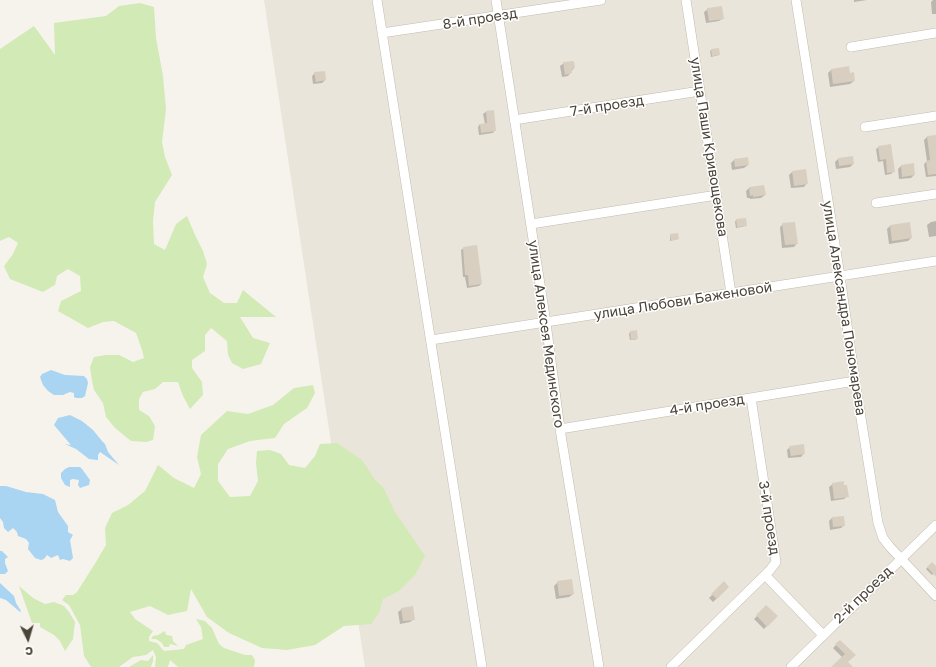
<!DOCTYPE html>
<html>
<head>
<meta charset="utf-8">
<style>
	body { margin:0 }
	#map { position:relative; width:936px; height:667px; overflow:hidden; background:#f6f3ec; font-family:"Golos Text",sans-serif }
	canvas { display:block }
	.north { position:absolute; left:8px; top:619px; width:40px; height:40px; -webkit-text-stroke:3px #fff; paint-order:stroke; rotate:175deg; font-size:11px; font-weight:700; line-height:16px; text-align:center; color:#4b4439 }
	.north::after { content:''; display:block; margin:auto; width:14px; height:18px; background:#4b4439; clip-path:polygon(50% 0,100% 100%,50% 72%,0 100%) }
</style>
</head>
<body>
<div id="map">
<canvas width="936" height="667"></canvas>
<div class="north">С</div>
</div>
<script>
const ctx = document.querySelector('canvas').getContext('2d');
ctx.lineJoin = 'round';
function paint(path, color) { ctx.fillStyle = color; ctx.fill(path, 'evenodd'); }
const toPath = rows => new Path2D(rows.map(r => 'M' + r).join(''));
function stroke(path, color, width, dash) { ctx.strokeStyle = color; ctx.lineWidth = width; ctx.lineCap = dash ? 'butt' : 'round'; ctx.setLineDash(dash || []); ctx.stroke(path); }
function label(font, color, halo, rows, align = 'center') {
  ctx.font = font + ' "Golos Text",sans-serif'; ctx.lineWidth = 3; ctx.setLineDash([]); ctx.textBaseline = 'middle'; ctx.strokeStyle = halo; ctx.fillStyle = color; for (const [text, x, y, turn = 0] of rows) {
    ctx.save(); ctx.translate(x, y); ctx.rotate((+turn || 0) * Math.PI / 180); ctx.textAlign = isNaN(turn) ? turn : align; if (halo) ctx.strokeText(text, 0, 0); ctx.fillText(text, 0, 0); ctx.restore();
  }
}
const residential = toPath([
	[264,0,936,0,936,667,365,667]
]);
const green = toPath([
	[140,3,154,7,156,38,163,76,166,109,162,142,165,157,172,175,155,202,153,221,154,244,165,250,176,224,187,216,195,235,203,251,207,264,203,277,210,293,224,303,237,303,243,290,276,317,240,317,253,338,270,343,261,364,243,369,232,363,228,355,227,341,211,328,205,335,205,351,192,360,192,368,202,382,203,395,190,409,183,396,178,382,163,382,155,389,143,392,139,399,139,410,149,416,155,426,153,440,146,442,131,441,115,428,106,417,103,403,94,390,92,381,90,367,94,357,106,355,119,355,133,362,144,358,142,350,136,333,114,321,103,322,88,328,58,311,61,301,81,291,80,276,68,269,57,276,55,285,43,292,10,279,4,266,13,254,18,243,9,237,0,241,0,49,34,26,55,55,54,23,106,16,119,6],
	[313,385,315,393,307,408,284,424,275,438,250,441,228,449,218,464,218,481,230,497,250,496,258,481,256,463,257,451,270,450,281,454,289,465,305,468,315,456,320,444,337,443,362,460,375,480,383,487,395,512,425,556,415,575,399,591,383,599,379,613,371,624,344,626,315,645,287,650,262,648,229,633,207,617,191,589,187,611,168,615,150,606,130,612,135,619,153,631,149,637,149,641,157,643,164,651,184,649,186,645,203,639,201,627,196,619,205,621,212,628,219,644,224,648,245,655,252,655,255,660,254,667,178,667,170,660,168,667,155,667,156,657,153,650,146,655,133,657,119,667,91,667,84,656,80,625,69,605,62,600,66,595,73,595,77,592,96,562,106,545,105,528,112,513,128,505,145,491,158,465,174,478,194,488,201,474,197,457,201,435,227,411,248,414,273,405,294,388],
	[19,586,33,598,45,604,54,602,64,606,69,612,75,622,74,631,73,639,65,651,60,641,54,635,40,627,40,623,32,623],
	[165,631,166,635,172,636,173,641,178,646,170,644,169,647,164,647,162,643,156,639,151,639,153,636,158,635],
	[153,655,153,661,151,667,129,667,141,660,148,661]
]);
const water = toPath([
	[51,370,65,375,84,376,87,379,88,383,85,396,82,398,76,398,74,397,74,393,70,392,63,395,54,395,48,391,43,385,40,377,42,374],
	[70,415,82,421,93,430,102,441,105,444,108,452,119,465,100,452,98,455,98,460,97,460,89,459,76,449,65,444,71,445,54,425,58,418],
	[69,467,80,467,82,469,90,480,89,485,80,488,78,485,79,480,73,479,70,480,70,487,65,485,61,478,61,473,65,469],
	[0,486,6,486,26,492,43,494,55,500,58,512,68,526,68,532,73,535,70,540,73,558,70,561,63,559,60,560,58,555,51,558,47,555,44,559,41,560,35,558,28,549,29,543,26,539,18,536,17,532,13,528,8,532,4,528,3,522,0,518],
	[0,551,2,551,8,557,5,559,5,563,8,571,5,574,0,574],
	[0,583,14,596,16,603,21,611,20,612,6,600,0,598]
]);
const shadow = toPath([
	[854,0,867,0,854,2],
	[933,0,936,0,936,14,932,14,931,2],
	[708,9,723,18,719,21,706,23,704,12],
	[712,50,719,55,711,57,710,51],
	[564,63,574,68,568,76,562,77,560,66],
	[831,70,849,74,854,81,850,84,830,87,828,73],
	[315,73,325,80,322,83,313,84,312,76],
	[493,111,495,130,493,133,479,135,478,127,480,124,485,124,483,114,486,112],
	[936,136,936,176,926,177,924,164,927,161,924,140,927,137],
	[879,147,894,171,891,174,885,175,883,161,878,162,876,149],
	[838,159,853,164,850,167,836,169,835,162],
	[734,160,748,165,744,168,732,170,731,163],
	[901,166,914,175,911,178,899,179,898,169],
	[792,172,807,183,804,187,791,188,789,175],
	[763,186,765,195,761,198,750,199,750,198,747,198,746,191,749,188],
	[736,220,746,226,736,228,735,222],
	[936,221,936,236,929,237,927,225,931,222],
	[909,223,911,238,908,241,889,244,887,229,890,226],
	[783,224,797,243,794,247,782,248,780,227],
	[671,235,678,239,670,241,670,236],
	[464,248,481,284,479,286,467,288,465,277,463,277,461,250],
	[630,332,637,338,635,340,630,340,629,334],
	[790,447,804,453,801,457,788,458,787,450],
	[833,484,847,496,844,499,831,501,829,487],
	[843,517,844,525,841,528,830,530,829,521,832,518],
	[932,563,936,568,936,571,932,575,926,569],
	[558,582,573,594,569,597,556,599,554,586],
	[724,583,728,587,713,602,709,598],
	[766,607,776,616,764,629,754,619],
	[402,609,414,619,410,622,400,624,398,612],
	[840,641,854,655,847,662,847,667,833,667,842,657,833,648]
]);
const building = toPath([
	[722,6,724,19,709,21,707,8],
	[719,48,720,55,712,56,711,49],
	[574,61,575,68,572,69,572,73,565,75,563,62],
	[849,66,850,73,854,72,855,81,833,84,831,69],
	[325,71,326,80,316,82,314,72],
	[494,110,496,131,481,133,480,124,487,123,486,111],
	[936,135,936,174,928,175,926,161,930,160,927,136],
	[891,144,895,172,887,173,886,159,880,160,878,146],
	[853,156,854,164,839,166,838,158],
	[748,157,749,165,735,167,734,159],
	[914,163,915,175,902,177,901,165],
	[806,169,808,184,794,186,792,171],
	[764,185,766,195,753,197,753,195,750,196,749,187],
	[746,218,747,226,737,227,736,219],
	[795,222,798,244,785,245,782,223],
	[910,222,912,238,892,241,890,225],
	[678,233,679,239,671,241,670,234],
	[477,245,482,284,469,286,468,275,465,275,463,247],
	[637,330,638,339,631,340,630,331],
	[804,444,805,454,791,456,789,446],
	[844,481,844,485,847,485,849,497,834,499,832,483],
	[844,516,845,526,833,527,832,517],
	[932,562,936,566,936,577,927,567],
	[572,579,574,594,559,596,557,581],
	[724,581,729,587,717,599,711,594],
	[766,605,778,616,767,627,756,615],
	[413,606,415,620,403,621,401,608],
	[840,640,856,655,848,662,853,667,831,667,845,654,835,644]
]);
const street = toPath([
	[377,0,482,667],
	[496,0,546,323,560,429,599,667],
	[686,0,731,293],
	[796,0,840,276,855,381,878,523,883,538,890,547,936,596],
	[382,33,601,0],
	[851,47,936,33],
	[514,120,700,91],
	[865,127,936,116],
	[876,203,936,194],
	[531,224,717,195],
	[431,340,936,261],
	[560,429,855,381],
	[765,575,823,635],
	[671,667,770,570,776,562,751,398],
	[791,667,936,525]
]);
const streetNames = [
	["8-й проезд",480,19,-9],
	["7-й проезд",607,106,-9],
	["улица Паши Кривощекова",709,147,81],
	["улица Любови Баженовой",683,301,-9],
	["улица Александра Пономарева",844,308,81],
	["улица Алексея Мединского",546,334,82],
	["4-й проезд",707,405,-9],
	["3-й проезд",769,518,81],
	["2-й проезд",863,595,-44]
];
paint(residential, '#eae5da');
paint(green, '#d2eab5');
paint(water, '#a9d4f2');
paint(shadow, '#0003');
paint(building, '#d8cfc1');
stroke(street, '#c2bbae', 10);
stroke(street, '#fff', 9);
label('14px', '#4b4439', '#fff', streetNames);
</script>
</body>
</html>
